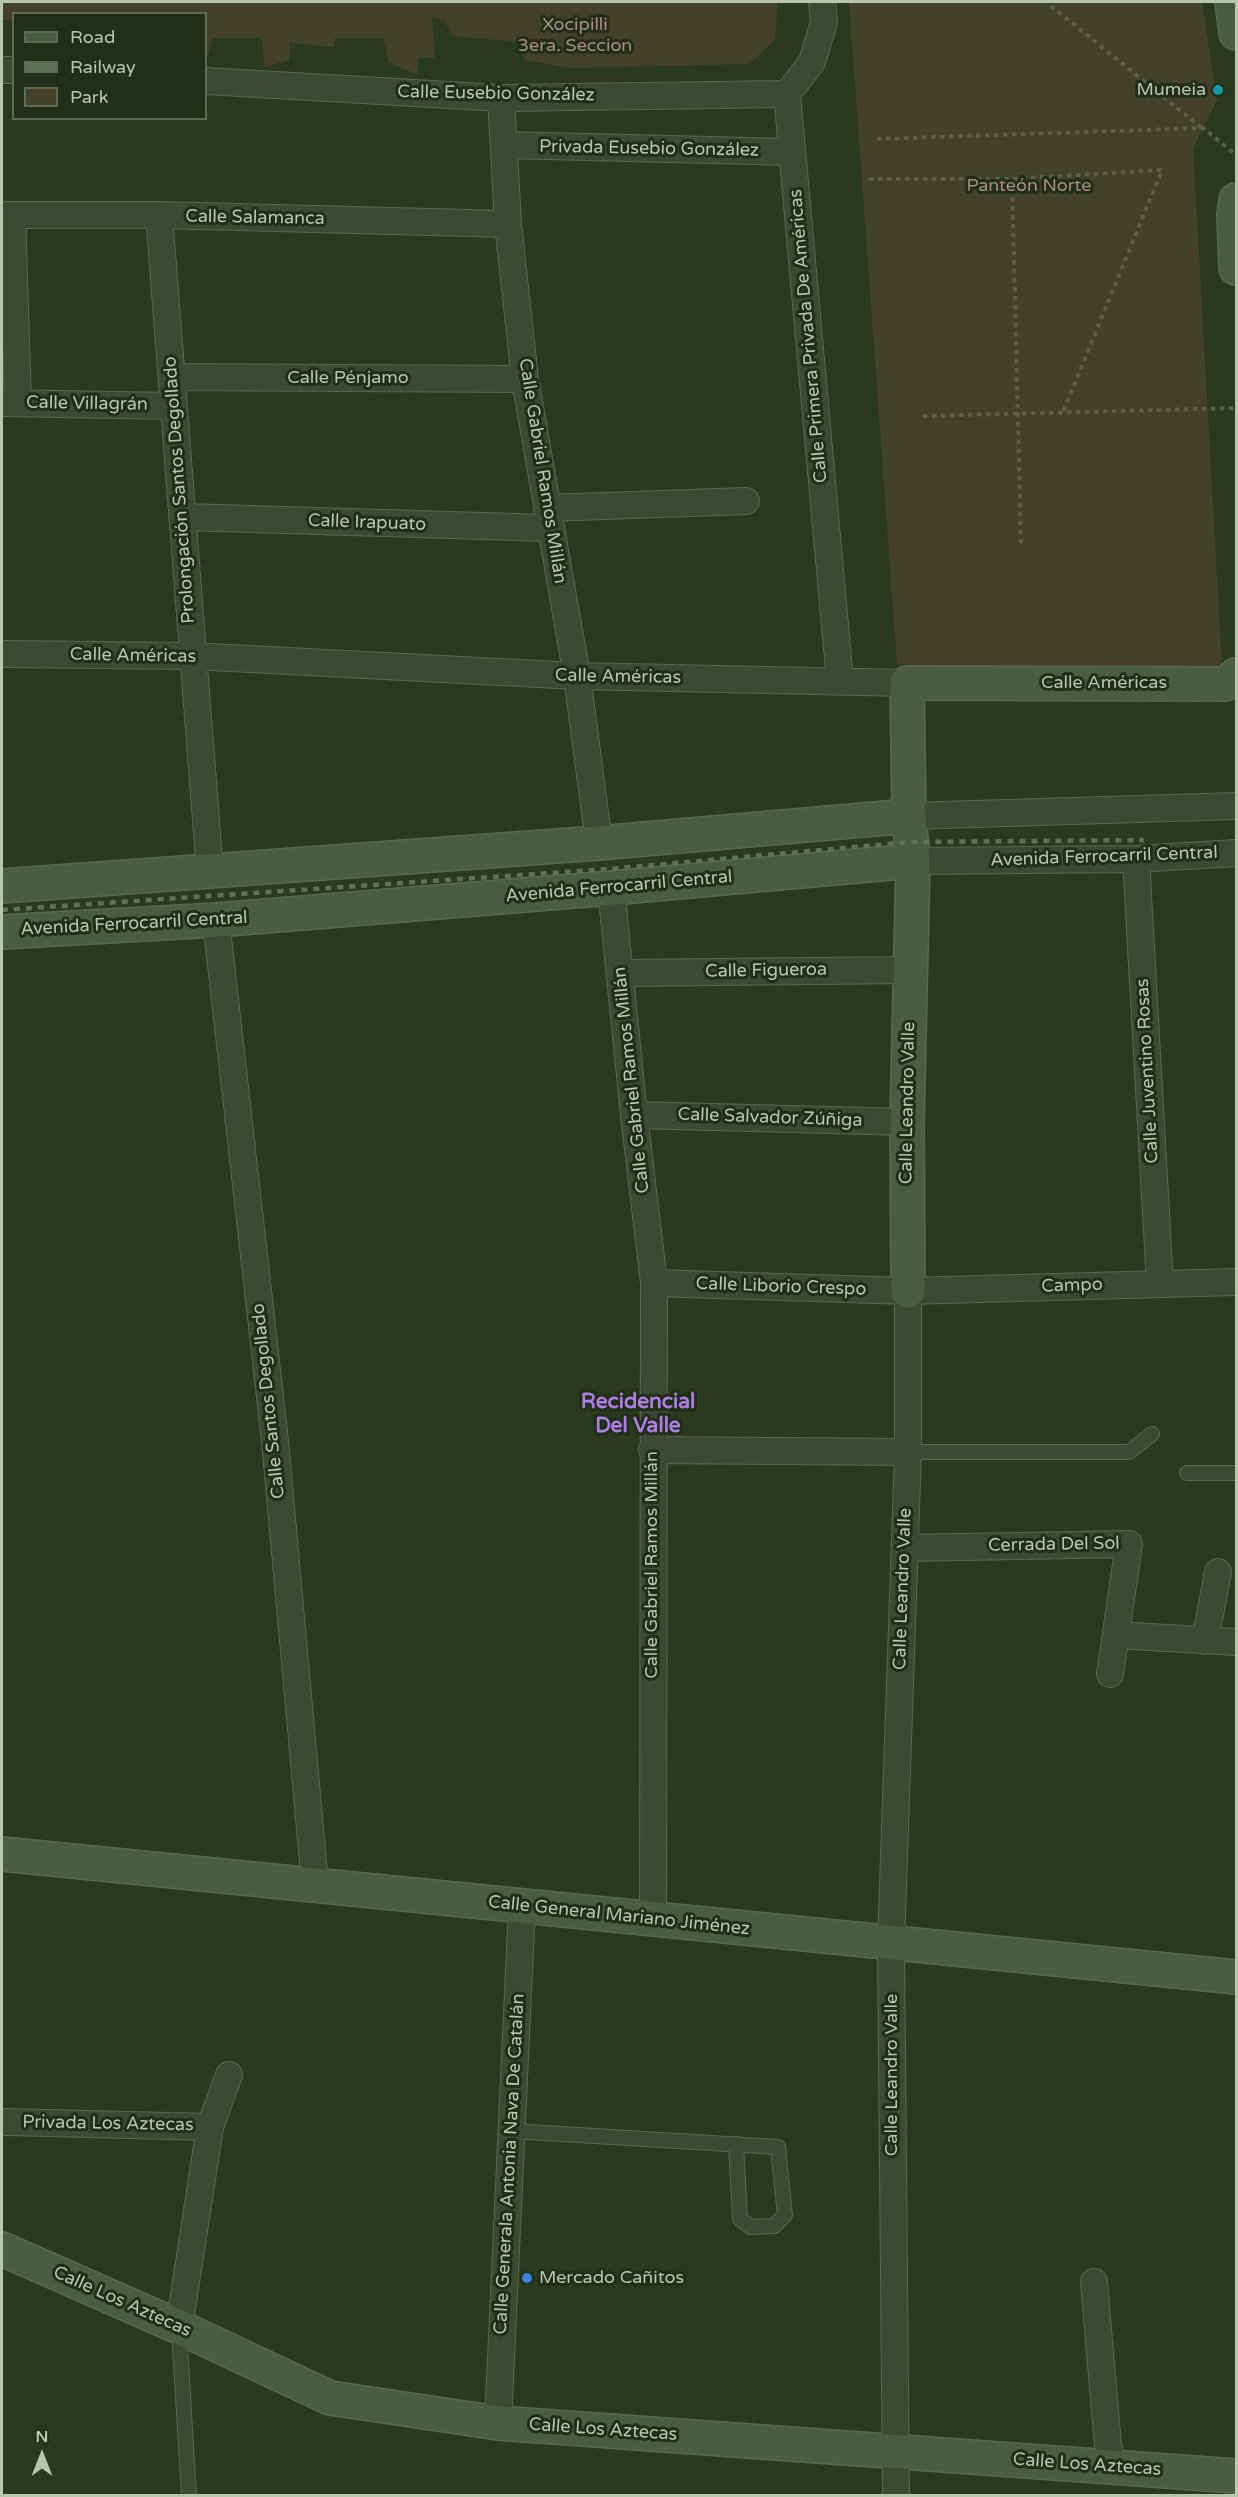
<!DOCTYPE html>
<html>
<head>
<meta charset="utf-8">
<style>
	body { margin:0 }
	#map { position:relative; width:1238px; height:2497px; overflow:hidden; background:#2a3a1f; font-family:"Varela Round",sans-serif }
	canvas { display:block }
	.frame { position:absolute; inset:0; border:3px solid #b6c7ad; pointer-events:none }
	.legend { position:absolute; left:12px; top:12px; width:195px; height:108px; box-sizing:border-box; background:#212e18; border:2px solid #5d6b54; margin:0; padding:8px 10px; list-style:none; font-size:18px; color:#b6c7ad }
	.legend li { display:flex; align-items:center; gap:12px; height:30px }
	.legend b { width:30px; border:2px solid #5d6b54 }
	.north { position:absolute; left:12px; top:2425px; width:60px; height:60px; -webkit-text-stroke:4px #212e18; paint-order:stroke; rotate:0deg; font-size:16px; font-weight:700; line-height:24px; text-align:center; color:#b6c7ad }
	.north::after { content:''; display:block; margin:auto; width:21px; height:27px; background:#b6c7ad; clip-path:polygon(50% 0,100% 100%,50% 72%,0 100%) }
</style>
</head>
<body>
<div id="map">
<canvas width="1238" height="2497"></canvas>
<div class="frame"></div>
<ul class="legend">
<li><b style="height:8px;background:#4a5d40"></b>Road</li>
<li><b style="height:8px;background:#5f7154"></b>Railway</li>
<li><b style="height:16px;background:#434129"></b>Park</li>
</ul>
<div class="north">N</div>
</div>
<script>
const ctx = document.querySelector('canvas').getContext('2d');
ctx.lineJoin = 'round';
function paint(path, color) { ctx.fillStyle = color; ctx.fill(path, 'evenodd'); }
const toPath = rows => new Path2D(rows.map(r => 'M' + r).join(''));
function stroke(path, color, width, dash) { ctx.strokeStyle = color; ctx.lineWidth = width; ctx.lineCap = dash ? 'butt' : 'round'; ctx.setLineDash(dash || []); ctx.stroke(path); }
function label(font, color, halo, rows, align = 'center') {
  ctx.font = font + ' "Varela Round",sans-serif'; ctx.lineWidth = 6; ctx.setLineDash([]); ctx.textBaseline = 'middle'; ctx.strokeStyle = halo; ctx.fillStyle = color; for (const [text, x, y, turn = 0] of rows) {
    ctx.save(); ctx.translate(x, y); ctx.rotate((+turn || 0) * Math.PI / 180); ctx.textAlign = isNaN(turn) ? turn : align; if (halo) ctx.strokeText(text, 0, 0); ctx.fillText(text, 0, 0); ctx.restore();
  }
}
const green = toPath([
	[2,2,778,2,775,40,749,64,570,68,524,60,521,42,452,36,445,21,432,17,435,58,418,58,418,75,388,62,384,38,335,38,334,47,290,43,289,60,265,67,262,38,212,38,208,55,206,55,206,14,14,14,13,35,12,20,2,20],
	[849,2,1202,2,1217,100,1193,148,1222,664,1158,680,897,664]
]);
const path = toPath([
	[1051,6,1202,128],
	[877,139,1203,128,1236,155],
	[869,179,1012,179,1162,170,1063,412],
	[1012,179,1021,546],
	[923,416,1236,408]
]);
const lane = toPath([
	[908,1452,1129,1452,1152,1434],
	[1187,1473,1236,1473],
	[511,2131,778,2147,785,2215,774,2226,751,2227,740,2219,736,2144],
	[179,2329,189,2496]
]);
const street = toPath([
	[822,2,824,22,812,62,787,94,840,681],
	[2,70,14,70],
	[206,81,501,98,787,94],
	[501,98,508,224,525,379,577,676,599,843],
	[505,145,792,152],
	[2,215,159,215,508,224],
	[12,215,18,403],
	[159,215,210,872],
	[172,377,525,379],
	[2,403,172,406],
	[547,508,746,501],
	[184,517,550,528],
	[2,654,192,656,577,676,907,683],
	[909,816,1236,806],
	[1136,859,1160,1284],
	[913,861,1136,859,1236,853],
	[611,888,634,1115,654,1283,653,1920],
	[216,920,275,1441,315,1884],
	[621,973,910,970],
	[634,1115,907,1122],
	[654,1283,908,1291,1236,1282],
	[652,1450,908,1452],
	[905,1548,1129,1544,1110,1674],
	[1116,1635,1236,1642],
	[1205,1641,1218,1572],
	[6,2122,210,2127],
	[1094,2282,1108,2446,1113,2467],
	[179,2327,210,2127,229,2075],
	[498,2423,522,1906],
	[896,2496,891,1943,908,1452,908,1291]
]);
const secondary = toPath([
	[1232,2,1236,33],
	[1236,200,1234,215,1236,268],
	[2,886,599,843,909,816],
	[2,932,216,920,611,888,913,861],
	[908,1291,907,1122,913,861,909,816,907,683,1225,684,1236,675],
	[2,1854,1236,1977],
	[2,2249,179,2327,330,2398,498,2423,1236,2476]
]);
const rail = toPath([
	[2,910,609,869,911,842,1144,840]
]);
const markers = [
	[1218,90,6,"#0f9aa8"],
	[527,2278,6,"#3f7fe0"]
];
const parkNames = [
	["Xocipilli",575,25],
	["3era. Seccion",575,46],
	["Panteón Norte",1029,186]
];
const poiNames = [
	["Mumeia",1206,90],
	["Mercado Cañitos",539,2278,"left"]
];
const streetNames = [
	["Calle Eusebio González",496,94,1],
	["Privada Eusebio González",649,149,1],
	["Calle Salamanca",255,218,1],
	["Calle Primera Privada De Américas",809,336,-95],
	["Calle Pénjamo",348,378],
	["Calle Villagrán",87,404,1],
	["Calle Gabriel Ramos Millán",542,471,81],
	["Prolongación Santos Degollado",180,490,-94],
	["Calle Irapuato",367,523,2],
	["Calle Américas",133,656,1],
	["Calle Américas",618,677,1],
	["Calle Américas",1104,683],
	["Avenida Ferrocarril Central",1104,857,-2],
	["Avenida Ferrocarril Central",619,887,-5],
	["Avenida Ferrocarril Central",134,924,-3],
	["Calle Figueroa",766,971,-1],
	["Calle Juventino Rosas",1148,1071,-93],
	["Calle Gabriel Ramos Millán",632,1080,-96],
	["Calle Leandro Valle",908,1103,-89],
	["Calle Salvador Zúñiga",770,1118,2],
	["Campo",1072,1286,-2],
	["Calle Liborio Crespo",781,1287,2],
	["Calle Santos Degollado",269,1401,-96],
	["Cerrada Del Sol",1054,1545,-1],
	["Calle Gabriel Ramos Millán",652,1565,-90],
	["Calle Leandro Valle",903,1589,-88],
	["Calle General Mariano Jiménez",619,1916,6],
	["Calle Leandro Valle",892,2075,-90],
	["Privada Los Aztecas",108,2124,1],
	["Calle Generala Antonia Nava De Catalán",510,2164,-87],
	["Calle Los Aztecas",122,2302,24],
	["Calle Los Aztecas",603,2430,4],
	["Calle Los Aztecas",1087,2465,4]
];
const quarterNames = [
	["Recidencial",638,1402],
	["Del Valle",638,1426]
];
paint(green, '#434129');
stroke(lane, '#596850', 16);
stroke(street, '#596850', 28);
stroke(secondary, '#596850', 36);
stroke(path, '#5a5f45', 4, [4.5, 4.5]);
stroke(lane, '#3c4a33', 14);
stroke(street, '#3c4a33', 26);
stroke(secondary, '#4a5d40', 33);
stroke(rail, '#5f7154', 4.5, [6, 6]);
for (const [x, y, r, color] of markers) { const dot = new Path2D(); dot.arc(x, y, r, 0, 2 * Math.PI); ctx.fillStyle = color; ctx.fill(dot); stroke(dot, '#212e18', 2); }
label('18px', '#ad8d82', '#212e18', parkNames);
label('18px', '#b6c7ad', '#212e18', poiNames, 'right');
label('18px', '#b6c7ad', '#212e18', streetNames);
label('bold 21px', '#ad7ee5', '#212e18', quarterNames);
</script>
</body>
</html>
